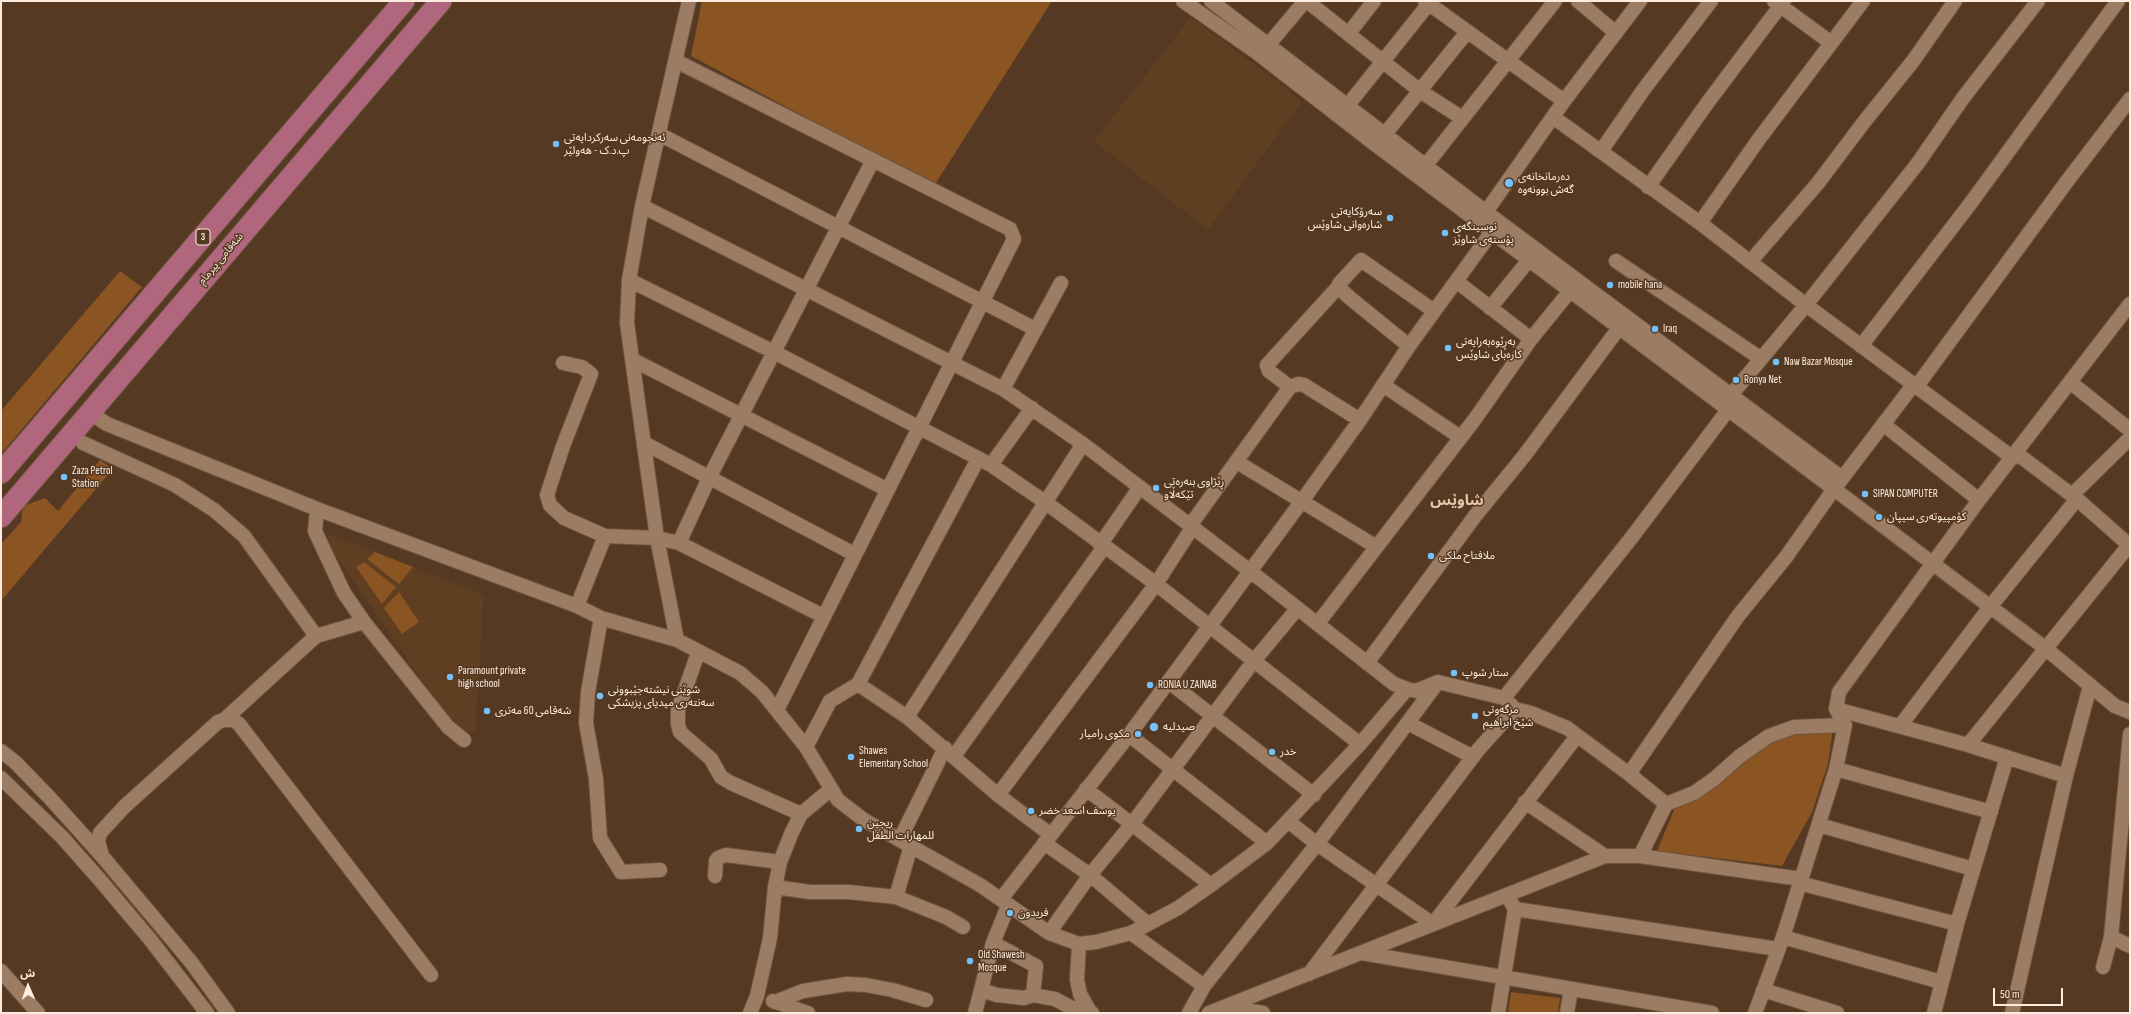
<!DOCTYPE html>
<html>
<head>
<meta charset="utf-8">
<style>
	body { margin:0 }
	#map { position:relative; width:2131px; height:1014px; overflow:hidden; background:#553922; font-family:"Sofia Sans Condensed","Noto Sans Arabic",sans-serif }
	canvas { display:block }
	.frame { position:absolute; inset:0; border:2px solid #feecde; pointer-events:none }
	.north { position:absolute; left:8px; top:966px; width:40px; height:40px; -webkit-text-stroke:3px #553922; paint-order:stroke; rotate:358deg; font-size:11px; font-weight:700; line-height:16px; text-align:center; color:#feecde }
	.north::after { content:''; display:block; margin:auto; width:14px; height:18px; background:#feecde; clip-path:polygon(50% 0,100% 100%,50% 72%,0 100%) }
	.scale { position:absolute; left:1993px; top:988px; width:70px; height:18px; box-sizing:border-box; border:2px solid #feecde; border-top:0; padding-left:5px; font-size:12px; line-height:14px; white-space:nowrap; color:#feecde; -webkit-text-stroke:3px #553922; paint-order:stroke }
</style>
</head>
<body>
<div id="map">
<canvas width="2131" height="1014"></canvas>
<div class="frame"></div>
<div class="north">ش</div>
<div class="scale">50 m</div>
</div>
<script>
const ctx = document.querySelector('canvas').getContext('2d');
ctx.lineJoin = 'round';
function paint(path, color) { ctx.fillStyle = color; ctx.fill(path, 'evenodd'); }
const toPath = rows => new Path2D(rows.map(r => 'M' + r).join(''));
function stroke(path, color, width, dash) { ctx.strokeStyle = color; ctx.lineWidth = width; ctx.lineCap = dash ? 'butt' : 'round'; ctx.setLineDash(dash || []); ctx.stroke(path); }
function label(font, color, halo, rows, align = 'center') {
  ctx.font = font + ' "Sofia Sans Condensed","Noto Sans Arabic",sans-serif'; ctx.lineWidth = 3; ctx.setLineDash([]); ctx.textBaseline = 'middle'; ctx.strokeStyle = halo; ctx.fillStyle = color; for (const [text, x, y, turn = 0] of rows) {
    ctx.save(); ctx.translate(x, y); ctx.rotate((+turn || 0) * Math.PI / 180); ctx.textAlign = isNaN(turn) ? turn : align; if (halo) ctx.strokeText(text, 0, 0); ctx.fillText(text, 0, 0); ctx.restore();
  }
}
const built = toPath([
	[1191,17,1273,78,1302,102,1208,230,1094,141],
	[327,533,484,595,475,732,465,732,440,706,329,546]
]);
const green = toPath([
	[702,1,1052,1,934,186,691,56],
	[120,271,142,287,1,454,1,411],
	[100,460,113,469,1,601,1,544,21,522,23,506,45,498,58,511],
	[375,552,413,567,399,584,367,559],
	[364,562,396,587,382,604,356,567],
	[399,592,419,622,402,634,384,608],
	[1833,728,1828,764,1812,812,1782,866,1657,851,1676,805,1704,795,1754,749,1804,729],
	[1511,992,1560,998,1558,1013,1508,1013]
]);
const minor = toPath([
	[1183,1,1256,52,1372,142,1834,489,2045,648,2115,706,2130,712],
	[1211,1,1486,212,1842,478],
	[1307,1,1420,91,1462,118],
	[1425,1,1564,101],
	[1578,1,1616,33],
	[1774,1,1830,42],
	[1349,33,1374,1],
	[1269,44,1305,1],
	[676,61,1010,229,1014,239,777,710],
	[1348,105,1431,1],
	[1553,117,1700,223,1806,305,2013,458],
	[659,134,1035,329],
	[1385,134,1467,32],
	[1601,151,1644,89,1711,1],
	[1426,165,1555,1],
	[1648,187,1708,102,1784,1],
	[642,206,1003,389,1083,444,1250,571,1394,684,1407,689],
	[1481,219,1564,101,1640,1],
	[1700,223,1759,139,1863,1],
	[1616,261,1760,358],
	[1750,262,1818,183,1864,122,1913,61,1955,1],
	[629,280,774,352,991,465,1045,502,1156,584,1360,744],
	[1456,281,1531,339],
	[1490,308,1529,260],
	[1409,346,1350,298,1339,288,1339,284,1361,260,1434,311],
	[1861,346,1970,204,2118,1],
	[633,360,888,490],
	[563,363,582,367,591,374,563,446,547,495,550,505,564,518,605,536,657,538,679,543,823,616],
	[2070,382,2130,430],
	[1383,385,1460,437],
	[1917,386,2068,180,2130,99],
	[1290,387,1269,371,1267,365,1339,286],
	[1003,389,1061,283],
	[1731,395,1806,305,1918,163,1963,98,2038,1],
	[90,413,107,424,317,509,577,606,601,618,677,640,740,673,762,692,806,747,838,800,864,820,980,885,1049,933,1079,944,1096,942,1131,933,1178,908,1211,885,1267,843,1360,744,1407,689,1416,691,1438,682,1504,698,1632,537,1728,410],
	[1883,424,1979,500],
	[83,443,175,485,214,510,244,536,316,636],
	[644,443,854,554],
	[2016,453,2077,499,2129,545],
	[1237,462,1375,546],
	[991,465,1032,408],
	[2072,495,2130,438],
	[317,509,315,531,344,593,364,622,448,727,464,740],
	[679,543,709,478,873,160],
	[1100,545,1140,487],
	[577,606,605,536],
	[601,618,588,692,586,723,596,779,600,838,621,872,660,870],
	[1318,623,1475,419,1531,339,1570,291],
	[677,640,657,538,627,323,629,280,642,206,689,1],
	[698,653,678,710,678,724,680,732,711,759,721,777,731,783,801,814],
	[1367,663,1475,516,1524,456,1619,328],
	[1169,682,1314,795],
	[858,684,907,717,998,795,1051,835],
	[1508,702,1515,709,1531,713,1567,728,1629,774,1666,804,1640,856],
	[1836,709,1968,745,2066,776],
	[907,717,1083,444],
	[224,720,316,636,364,622],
	[1408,723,1473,757],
	[1900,726,1990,607,2077,499],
	[1129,735,1267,843],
	[1968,745,2130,544],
	[806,747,830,701,858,684,978,459],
	[1,751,15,762,49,797,102,856,191,962,228,1013],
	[954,756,1104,547],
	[1836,769,1991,812],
	[1629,774,1738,616,1786,557,1834,489,1914,384],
	[1,778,62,837,100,880,149,938,207,1013],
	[1086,789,1211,885],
	[998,795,1156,584,1192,528,1194,520,1290,387,1298,384,1304,385,1360,420],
	[1525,802,1605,856],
	[1666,804,1694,793,1714,779,1740,756,1769,736,1794,727,1845,725],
	[1288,821,1317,844,1433,924,1577,736],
	[1819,825,1973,869],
	[900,839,945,748],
	[1044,843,1090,875,1148,924],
	[102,856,98,841,100,833,124,807,218,722,224,720,233,720,239,724,431,975],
	[715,876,716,861,718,858,726,855,780,862],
	[1799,883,1957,924],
	[775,887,810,892,848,892,896,897,946,917,963,927],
	[896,897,911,846],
	[1001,899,1129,735,1302,501,1360,420,1409,346,1499,222],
	[1515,909,1778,949],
	[1049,933,1090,875,1132,824,1253,662,1297,609],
	[1131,933,1204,986],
	[1783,937,1941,982],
	[2111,937,2130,946],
	[993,943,1036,966,1033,995],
	[1079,944,1077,980,1080,994,1090,1012],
	[1362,953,1712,1013],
	[2103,967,2111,937,2130,734],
	[1,971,38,1013],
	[1309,974,1478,750,1515,709],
	[981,990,997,995,1024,998,1033,995,1055,999,1070,1007,1092,1013],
	[1763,990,1837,1013],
	[773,1001,808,1013],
	[775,1002,803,991,847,984,866,985,892,990,926,1000],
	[1227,1007,1263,1013],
	[750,1013,757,996,770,938,775,887,780,862,792,832,801,814,830,790],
	[975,1013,993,943,1008,906],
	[1189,1013,1204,986,1317,844,1438,682],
	[1209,1013,1605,856,1640,856,1801,879],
	[1498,1013,1515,909,1511,902],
	[1567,1013,1571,989],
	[1755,1013,1783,937,1836,769,1845,725,1836,709,1839,692,1979,500,2130,304],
	[1934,1013,1957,924,2007,757],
	[2012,1013,2066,776,2090,686]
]);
const highway = toPath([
	[1,473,404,1],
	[1,517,441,1]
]);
const markers = [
	[556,144,4,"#73c1f6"],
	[1509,183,5,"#73c1f6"],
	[1390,218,4,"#73c1f6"],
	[1445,233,4,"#73c1f6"],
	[1610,285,4,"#73c1f6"],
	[1655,329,4,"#73c1f6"],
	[1448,348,4,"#73c1f6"],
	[1776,362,4,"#73c1f6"],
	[1736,380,4,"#73c1f6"],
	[64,477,4,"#73c1f6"],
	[1156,488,4,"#73c1f6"],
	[1865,494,4,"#73c1f6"],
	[1879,517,4,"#73c1f6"],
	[1431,556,4,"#73c1f6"],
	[1454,673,4,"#73c1f6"],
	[450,677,4,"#73c1f6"],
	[1150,685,4,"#73c1f6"],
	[600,696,4,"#73c1f6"],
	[487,711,4,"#73c1f6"],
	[1475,716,4,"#73c1f6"],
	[1154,727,5,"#73c1f6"],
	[1138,734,4,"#73c1f6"],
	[1272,752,4,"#73c1f6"],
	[851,757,4,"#73c1f6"],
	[1031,811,4,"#73c1f6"],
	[859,829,4,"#73c1f6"],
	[1010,913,4,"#73c1f6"],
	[970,961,4,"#73c1f6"]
];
const shields = [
	[203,237,14]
];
const shieldNames = [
	["3",203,237]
];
const poiNames = [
	["ئەنجومەنی سەرکردایەتی",564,138],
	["پ.د.ک - هەولێر",564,151],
	["دەرمانخانەی",1518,177],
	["گەش بوونەوە",1518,190],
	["سەرۆکایەتی",1382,212,"right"],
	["شارەوانی شاوێس",1382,225,"right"],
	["نوسینگەی",1453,227],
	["پۆستەی شاوێز",1453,240],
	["mobile hana",1618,285],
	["Iraq",1663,329],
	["بەڕێوەبەرایەتی",1456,342],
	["کارەبای شاوێس",1456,355],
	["Naw Bazar Mosque",1784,362],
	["Ronya Net",1744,380],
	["Zaza Petrol",72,471],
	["Station",72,484],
	["ڕێژاوی بنەرەتی",1164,482],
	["تێکەڵاو",1164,495],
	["SIPAN COMPUTER",1873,494],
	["کۆمپیوتەری سیپان",1887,517],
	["ملافتاح ملکی",1439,556],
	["Paramount private",458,671],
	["high school",458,684],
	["ستار شوپ",1462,673],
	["RONIA U ZAINAB",1158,685],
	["شوێنی نیشتەجێبوونی",608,690],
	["سەنتەری میدیای پزیشکی",608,703],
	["مزگەوتی",1483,710],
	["شێخ ابراهیم",1483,723],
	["شەقامی 60 مەتری",495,711],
	["صیدلیە",1163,727],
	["مکوی رامیار",1130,734,"right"],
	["Shawes",859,751],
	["Elementary School",859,764],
	["خدر",1280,752],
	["يوسف اسعد خضر",1039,811],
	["ريجين",867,823],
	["للمهارات الطفل",867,836],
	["فريدون",1018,913],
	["Old Shawesh",978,955],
	["Mosque",978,968]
];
const streetNames = [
	["شەقامی پیرمام",221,259,-50]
];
const districtNames = [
	["شاوێس",1457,501]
];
paint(built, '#603e21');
paint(green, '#8a5423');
stroke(minor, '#6d5540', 16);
stroke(highway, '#6d5540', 23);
stroke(minor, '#9c7c63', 14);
stroke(highway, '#b0677e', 21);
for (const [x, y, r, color] of markers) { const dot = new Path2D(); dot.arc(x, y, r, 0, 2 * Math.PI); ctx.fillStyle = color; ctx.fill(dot); stroke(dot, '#553922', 1.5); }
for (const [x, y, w] of shields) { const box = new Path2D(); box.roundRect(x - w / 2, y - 8, w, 16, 3); ctx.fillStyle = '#553922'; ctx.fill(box); stroke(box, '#feecde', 1); }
label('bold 10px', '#feecde', null, shieldNames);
label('11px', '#feecde', '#553922', poiNames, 'left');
label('11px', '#feecde', '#553922', streetNames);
label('bold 15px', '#e8c6ab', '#553922', districtNames);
</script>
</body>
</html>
